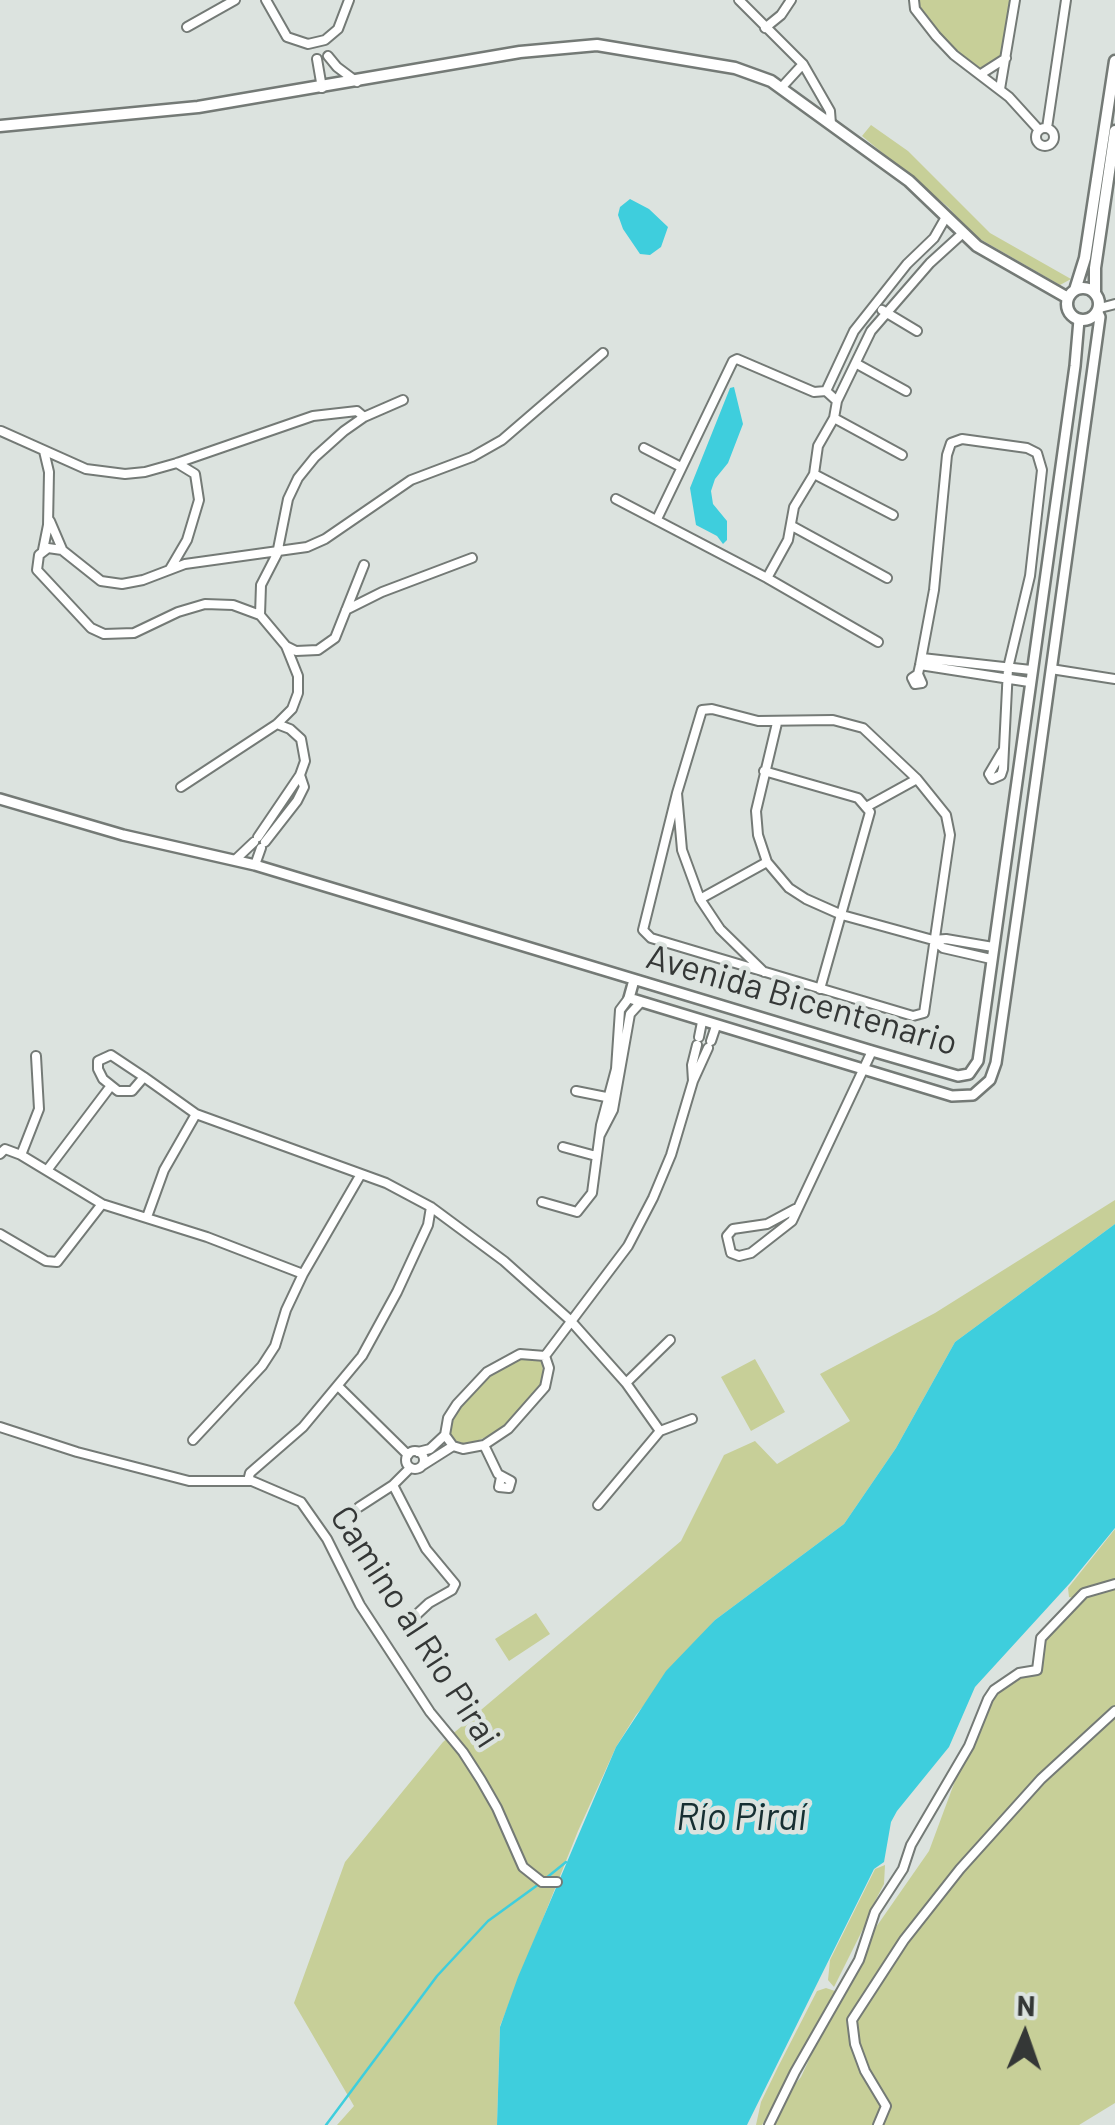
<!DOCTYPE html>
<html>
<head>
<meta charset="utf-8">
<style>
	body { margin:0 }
	#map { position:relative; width:1115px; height:2125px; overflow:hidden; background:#dce3df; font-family:Barlow,sans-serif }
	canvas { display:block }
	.north { position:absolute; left:975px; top:1985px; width:100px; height:100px; -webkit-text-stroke:8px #dce3df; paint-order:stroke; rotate:2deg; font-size:28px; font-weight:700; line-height:40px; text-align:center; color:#343736 }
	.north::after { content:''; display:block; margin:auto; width:35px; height:45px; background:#343736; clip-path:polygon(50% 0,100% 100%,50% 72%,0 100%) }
</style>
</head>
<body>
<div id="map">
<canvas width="1115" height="2125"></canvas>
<div class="north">N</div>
</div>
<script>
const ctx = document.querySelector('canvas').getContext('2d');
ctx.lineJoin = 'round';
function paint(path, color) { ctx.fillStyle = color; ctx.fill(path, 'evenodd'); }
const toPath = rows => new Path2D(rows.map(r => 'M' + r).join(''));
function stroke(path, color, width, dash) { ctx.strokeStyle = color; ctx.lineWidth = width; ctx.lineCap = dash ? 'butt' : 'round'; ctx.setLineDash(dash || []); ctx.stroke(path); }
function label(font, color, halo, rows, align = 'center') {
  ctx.font = font + ' Barlow,sans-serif'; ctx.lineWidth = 9; ctx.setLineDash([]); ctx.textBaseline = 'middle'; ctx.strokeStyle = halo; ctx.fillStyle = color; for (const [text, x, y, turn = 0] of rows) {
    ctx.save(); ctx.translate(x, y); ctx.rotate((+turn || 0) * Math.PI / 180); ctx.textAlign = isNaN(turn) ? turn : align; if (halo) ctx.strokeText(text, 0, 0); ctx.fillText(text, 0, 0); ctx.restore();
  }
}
const green = toPath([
	[918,0,1011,0,1002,57,981,70,938,34,920,10],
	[871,125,908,151,990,233,1071,279,1060,285,973,235,948,207,862,136],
	[1115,1200,1115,1224,955,1342,896,1448,844,1524,715,1620,636,1715,616,1747,578,1831,500,2026,497,2125,337,2125,354,2106,294,2003,345,1862,443,1742,681,1541,724,1455,755,1441,777,1464,850,1421,820,1374,935,1313],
	[518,1357,536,1357,542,1362,544,1380,538,1391,508,1424,489,1436,466,1445,453,1442,448,1432,461,1403,493,1372],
	[755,1359,785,1412,751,1431,721,1377],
	[1115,1529,1115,1582,1085,1590,1073,1598,1069,1597,1068,1588],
	[1115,1587,1115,1708,1038,1779,917,1926,850,2028,884,2107,876,2125,770,2125,787,2094,801,2077,858,1953,929,1851,962,1762,995,1691,1020,1675,1037,1673,1043,1639,1085,1594],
	[536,1613,550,1634,509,1661,495,1639],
	[1115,1714,1115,2103,1079,2125,881,2125,888,2106,860,2052,854,2021,906,1942,955,1880,1030,1793],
	[885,1865,884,1884,872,1907,869,1925,863,1929,834,1987,828,1980,830,1960,875,1869],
	[826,1988,835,1991,829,2004,782,2093,762,2125,756,2125,761,2102,778,2067,817,1991]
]);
const water = toPath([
	[630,199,649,209,668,227,661,247,650,255,640,254,623,229,618,215,620,207],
	[734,387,743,424,728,463,715,479,711,491,713,504,727,521,727,540,723,544,717,536,696,525,690,488,730,388],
	[1115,1224,1115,1528,1070,1583,975,1687,949,1747,897,1811,891,1822,884,1862,874,1869,747,2125,497,2125,500,2027,518,1977,616,1747,666,1671,715,1620,844,1524,896,1448,955,1342]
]);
const stream = toPath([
	[545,1879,566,1862],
	[326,2125,437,1976,488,1921,539,1884]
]);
const minor = toPath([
	[266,0,287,37,308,44,325,40,338,29,349,0],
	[739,0,803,64,830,111,831,124],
	[914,0,915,9,936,36,954,55,1009,97,1039,130],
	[187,27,235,0],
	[765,28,781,15,791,0],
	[328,56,337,67,357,82],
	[317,59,322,88],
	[981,74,1006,58],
	[781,88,803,64],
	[1000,89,1015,0],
	[1047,128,1066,0],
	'1036 137a9 9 0 1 1 18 0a9 9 0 1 1-18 0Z',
	[1100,308,1115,304],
	[882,310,917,331],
	[857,364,906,391],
	[826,391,854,331,907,264,934,238,946,217],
	[834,418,902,455],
	[1,431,86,469,125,474,145,472,177,463,313,416,357,411,364,417],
	[644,448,681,467],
	[814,474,893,515],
	[616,499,767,578,878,642],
	[657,519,733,361,737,359,814,392,826,391,837,401],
	[50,521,62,549],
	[792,526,887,578],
	[43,550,48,525,49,472,44,451],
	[170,569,187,540,199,500,195,474,177,463],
	[767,578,788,540,794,507,814,474,818,446,834,418,837,401,871,331,930,263,963,233],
	[346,610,382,592,472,558],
	[260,615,261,585,277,554,288,499,298,478,315,457,344,431,364,417,403,400],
	[286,646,296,651,318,650,335,638,364,565],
	[922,658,1031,670],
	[920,665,1029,682],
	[1051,669,1115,679],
	[918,674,922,683,915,684,912,678,918,674,920,665,934,590,947,455,951,443,962,439,1027,448,1037,453,1042,470,1030,576,1008,668,1003,769,1001,775,992,779,989,774,1002,752],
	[777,723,756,811,758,835,767,862,789,888,806,899,842,915,933,940,946,939,993,947],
	[764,771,858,798,870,812,820,989],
	[181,787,277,724,292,709,298,693,298,676,286,646,260,615,233,605,205,604,178,612,134,633,104,634,91,628,37,570,39,555,48,548,62,550,101,581,122,584,143,580,185,564,307,547,325,539,411,480,472,457,502,440,603,353],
	[677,793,643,930,651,938,913,1016,924,1013,950,835,946,815,917,779,863,728,833,720,758,721,712,709,702,710,677,793,682,850,700,899,720,929,764,972],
	[868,806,917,779],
	[258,837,300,775,305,761,301,739,290,729,277,724],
	[265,842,297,801,304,787,300,775],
	[235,860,254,842],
	[255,865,261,848],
	[700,899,767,862],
	[933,940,943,948,991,959],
	[699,1037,702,1022],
	[711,1041,716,1026],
	[144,1077,132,1091,118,1091,103,1079,98,1069,98,1061,111,1055,144,1077,196,1114,386,1183,431,1207,504,1261,570,1320,626,1383,660,1431],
	[693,1081,692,1065,697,1045],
	[576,1091,606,1097],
	[600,1135,613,1110,630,1014,641,1002],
	[563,1147,596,1156],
	[0,1154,5,1149,21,1155,102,1204,207,1237,303,1274],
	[21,1155,39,1109,36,1056],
	[48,1169,110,1087],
	[542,1202,577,1212,592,1193,601,1125,616,1069,620,1010,629,998],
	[795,1209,767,1224,733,1229,727,1236,731,1253,739,1256,751,1253,792,1221,872,1051],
	[147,1217,164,1170,196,1114],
	[0,1234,46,1261,57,1262,102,1204],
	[545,1356,628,1246,653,1198,671,1155,693,1081,708,1048],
	[626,1383,670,1340],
	[339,1387,408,1455],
	[0,1427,77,1452,189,1481,252,1481,301,1502,327,1539,360,1605,430,1712,463,1752,481,1780,497,1808,523,1867,542,1882,557,1882],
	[445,1435,453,1446,463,1449,484,1445,508,1429,545,1387,549,1368,545,1356],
	[193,1440,262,1366,275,1346,286,1310,303,1274,361,1174],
	[484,1445,498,1474,511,1481,509,1488,499,1487,501,1477],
	'406 1460a9 9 0 1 1 18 0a9 9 0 1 1-18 0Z',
	[418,1452,430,1449,445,1435,448,1418,457,1404,487,1372,520,1354,545,1356],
	[423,1465,453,1446],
	[248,1481,250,1473,303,1427,362,1356,397,1292,428,1225,431,1207],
	[393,1485,426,1549,455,1584,452,1590,429,1603,414,1617],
	[598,1505,660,1431,692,1419],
	[359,1507,393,1485,410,1468],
	[769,2125,795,2072,859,1960,875,1912,903,1869,911,1845,969,1746,988,1699,994,1690,1019,1673,1037,1670,1041,1638,1084,1593,1115,1584],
	[878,2125,886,2106,865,2071,855,2044,852,2020,904,1940,960,1869,1041,1779,1115,1711]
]);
const tertiary = toPath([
	[0,799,123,835,255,865,872,1051,958,1076,969,1074,978,1061,1075,366,1079,320],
	[634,980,629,998,952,1096,973,1095,990,1080,996,1063,1020,895,1100,317,1098,313]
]);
const secondary = toPath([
	[0,126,198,107,520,52,597,45,735,68,771,81,909,181,977,246,1068,298],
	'1067 304a16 16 0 1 1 32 0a16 16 0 1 1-32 0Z',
	[1075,290,1085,258,1115,61],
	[1095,293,1095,268,1115,131]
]);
const streetNames = [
	["Avenida Bicentenario",802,1000,16],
	["Camino al Rio Pirai",415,1627,57]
];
const waterNames = [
	["Río Piraí",741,1817]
];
paint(green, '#c7cf98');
paint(water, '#3ecedd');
stroke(stream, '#3ecedd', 2.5);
stroke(minor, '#747a76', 12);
stroke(tertiary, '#747a76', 14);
stroke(secondary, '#747a76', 15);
stroke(minor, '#fff', 8);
stroke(tertiary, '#fff', 9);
stroke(secondary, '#fff', 10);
label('35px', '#343736', '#dce3df', streetNames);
label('italic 38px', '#172f32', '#dce3df', waterNames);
</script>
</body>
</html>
